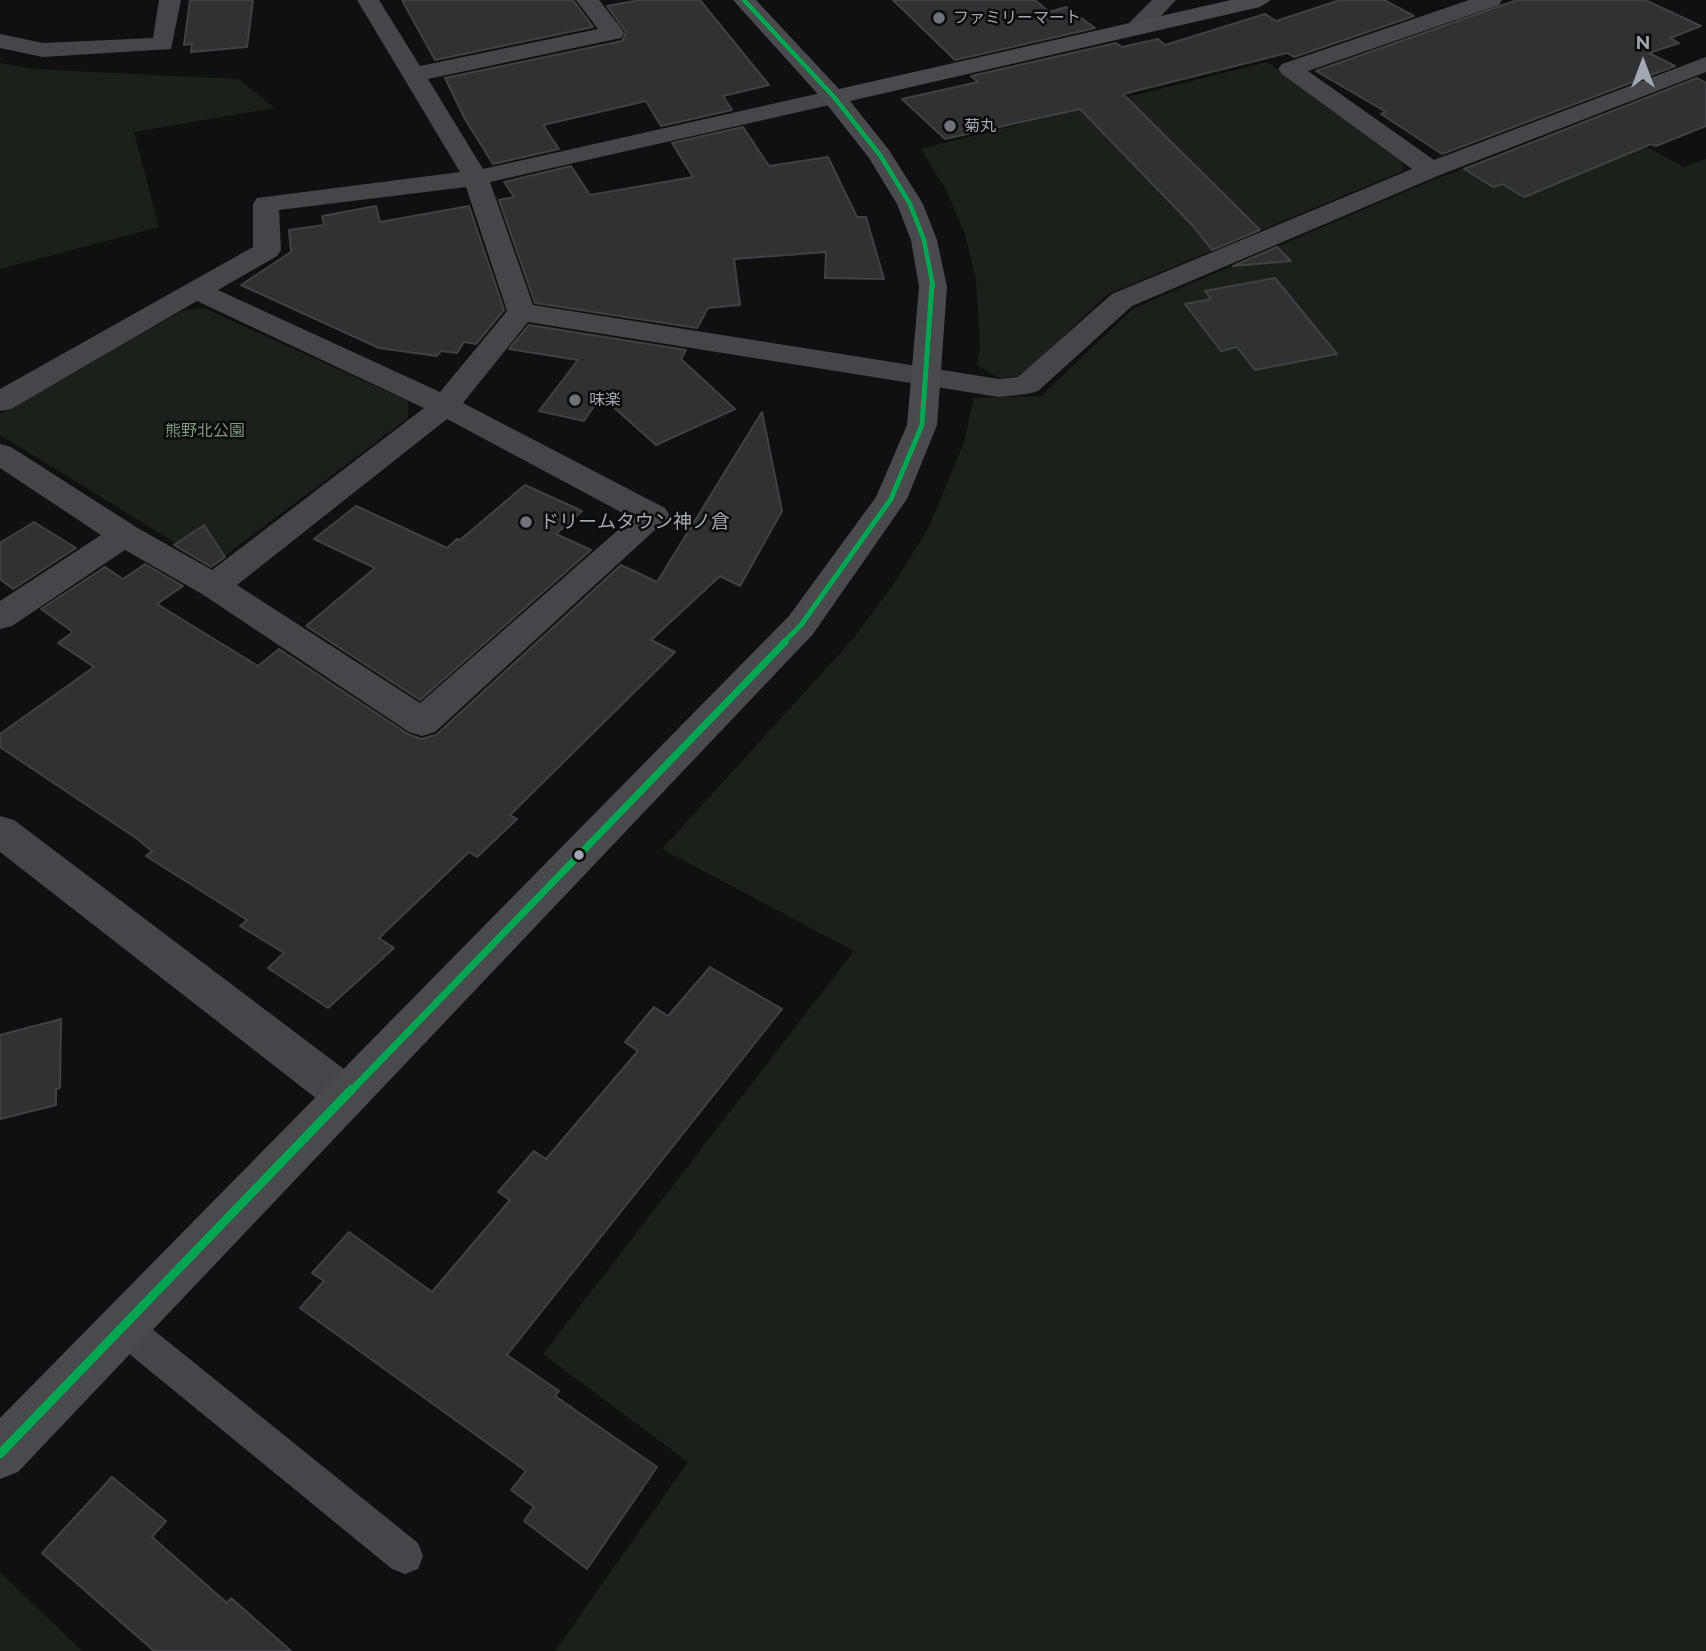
<!DOCTYPE html>
<html>
<head>
<meta charset="utf-8">
<style>
	body { margin:0 }
	#map { position:relative; width:1706px; height:1651px; overflow:hidden; background:#101011; font-family:Raleway,sans-serif }
	canvas { display:block }
	.north { position:absolute; left:1608px; top:28px; width:70px; height:70px; -webkit-text-stroke:5px #0b0b0c; paint-order:stroke; rotate:0deg; font-size:19px; font-weight:700; line-height:28px; text-align:center; color:#a2a8b1 }
	.north::after { content:''; display:block; margin:auto; width:24px; height:32px; background:#a2a8b1; clip-path:polygon(50% 0,100% 100%,50% 72%,0 100%) }
</style>
</head>
<body>
<div id="map">
<canvas width="1706" height="1651"></canvas>
<div class="north">N</div>
</div>
<script>
const ctx = document.querySelector('canvas').getContext('2d');
ctx.lineJoin = 'round';
function paint(path, color) { ctx.fillStyle = color; ctx.fill(path, 'evenodd'); }
const toPath = rows => new Path2D(rows.map(r => 'M' + r).join(''));
function stroke(path, color, width, dash) { ctx.strokeStyle = color; ctx.lineWidth = width; ctx.lineCap = dash ? 'butt' : 'round'; ctx.setLineDash(dash || []); ctx.stroke(path); }
function label(font, color, halo, rows, align = 'center') {
  ctx.font = font + ' Raleway,"Noto Sans JP",sans-serif'; ctx.lineWidth = 5; ctx.setLineDash([]); ctx.textBaseline = 'middle'; ctx.strokeStyle = halo; ctx.fillStyle = color; for (const [text, x, y, turn = 0] of rows) {
    ctx.save(); ctx.translate(x, y); ctx.rotate((+turn || 0) * Math.PI / 180); ctx.textAlign = isNaN(turn) ? turn : align; if (halo) ctx.strokeText(text, 0, 0); ctx.fillText(text, 0, 0); ctx.restore();
  }
}
const green = toPath([
	[1267,62,1403,163,1403,171,1108,294,1021,376,999,378,977,365,980,347,976,280,965,234,946,190,921,149],
	[0,63,32,69,239,79,274,108,134,132,159,227,0,269],
	[1593,118,1684,167,1706,159,1706,1651,555,1651,688,1462,543,1354,854,951,662,849,853,639,893,585,927,530,940,501,964,442,974,398,1041,396,1134,308,1423,184],
	[204,308,408,401,408,418,227,554,200,558,0,435,0,414,184,310],
	[0,1572,82,1651,0,1651]
]);
const building = toPath([
	[190,0,253,0,247,47,191,52,192,44,184,45,190,0],
	[402,0,573,0,593,27,435,60,402,0],
	[640,0,700,0,769,85,723,96,732,110,661,126,646,101,543,125,559,149,493,164,465,119,445,78,622,41,626,32,607,6,640,0],
	[893,0,1035,0,1049,12,1066,7,1095,28,955,60,893,0],
	[1340,0,1384,0,1414,16,1294,57,1287,53,1123,94,1260,230,1212,250,1193,226,1080,109,945,139,902,99,978,82,971,76,1116,43,1122,47,1158,39,1165,45,1265,14,1276,21,1340,0],
	[1517,0,1645,0,1701,26,1670,38,1679,43,1649,53,1675,66,1442,154,1381,114,1386,112,1316,71,1517,0],
	[1697,78,1706,83,1706,126,1656,146,1651,144,1524,197,1502,184,1493,187,1464,169,1697,78],
	[743,127,769,166,828,157,857,217,866,217,884,279,825,278,826,252,734,259,740,305,708,308,697,328,535,303,499,200,514,197,504,182,571,166,590,195,693,177,672,143,743,127],
	[376,206,380,222,469,206,504,310,476,344,464,342,457,353,441,351,437,356,379,348,241,285,291,252,289,230,324,225,322,216,376,206],
	[1277,247,1291,261,1233,266,1277,247],
	[1275,278,1337,354,1255,370,1237,347,1221,351,1185,304,1211,299,1205,291,1275,278],
	[529,325,686,350,681,359,735,409,656,445,601,396,584,421,539,411,578,360,509,349,529,325],
	[762,412,782,511,740,586,720,576,651,640,675,652,510,815,517,819,477,857,469,852,379,938,394,948,328,1008,268,968,284,953,240,926,247,920,146,856,152,851,136,838,0,747,0,734,94,667,58,643,73,632,41,609,105,567,123,579,145,564,183,586,157,604,258,666,279,649,408,734,421,739,436,735,621,565,657,582,762,412],
	[525,485,582,511,556,534,591,550,420,700,306,626,375,568,314,539,356,506,447,548,457,539,460,540,525,485],
	[34,522,76,548,13,589,0,579,0,543,34,522],
	[204,525,225,557,211,567,174,545,204,525],
	[710,967,782,1009,507,1355,559,1391,555,1396,657,1467,587,1569,524,1521,534,1507,511,1490,526,1471,300,1308,324,1281,312,1273,349,1232,432,1292,510,1200,498,1192,534,1151,546,1159,638,1051,625,1042,654,1007,668,1016,710,967],
	[61,1019,60,1088,56,1089,56,1105,0,1119,0,1035,61,1019],
	[112,1477,166,1521,152,1537,227,1603,231,1598,291,1651,154,1651,42,1553,112,1477]
]);
const lane = toPath([
	[123,1311,135,1315,418,1543,423,1556,418,1569,405,1574,392,1569,111,1339,107,1327,111,1315,123,1311]
]);
const street = toPath([
	[159,0,181,0,171,49,43,57,0,48,0,34,43,43,153,38,159,0],
	[357,0,379,0,420,66,598,29,576,0,599,0,621,28,624,33,621,38,428,79,483,169,834,90,843,92,846,97,843,102,834,104,490,182,533,305,999,379,1018,377,1112,294,1412,169,1282,74,1278,69,1282,64,1469,0,1502,0,1499,5,1308,71,1434,160,1706,57,1706,72,1440,175,1132,306,1038,391,1027,394,999,397,528,322,463,403,665,508,670,516,435,732,422,736,409,732,202,594,125,550,12,626,0,629,0,601,101,535,0,468,0,444,11,447,136,527,212,570,424,408,197,301,11,409,0,411,0,389,253,247,253,204,257,198,460,172,357,0],
	[466,187,507,311,440,392,218,290,277,256,281,250,279,210,466,187],
	[447,419,632,518,420,703,237,585,447,419],
	[1152,0,1176,0,1144,34,1128,34,1125,29,1128,24,1152,0],
	[0,816,14,820,361,1082,368,1096,361,1110,346,1116,331,1110,0,852,0,816]
]);
const secondary = toPath([
	[733,0,756,0,839,89,1231,0,1271,0,1260,7,850,101,889,150,923,204,937,240,947,287,937,425,907,499,813,634,18,1472,0,1479,0,1418,789,616,876,497,907,425,919,287,911,240,897,204,869,158,825,102,733,0]
]);
const bus1Far3 = toPath([
	[744,0,834,97,880,155,910,204,924,240,933,286]
]);
const bus1Far2 = toPath([
	[783,643,801,625,891,499,922,425,932,284]
]);
const bus1Far1 = toPath([
	[351,1091,785,642]
]);
const bus1 = toPath([
	[0,1454,352,1089]
]);
const markers = [
	[939,18,7,"#6f7379"],
	[950,126,7,"#6f7379"],
	[575,400,7,"#6f7379"],
	[526,522,7,"#6f7379"],
	[579,855,6,"#a2a8b1"]
];
const farPoinames = [
	["ファミリーマート",953,18],
	["菊丸",964,126],
	["味楽",589,400]
];
const farParknames = [
	["熊野北公園",205,431]
];
const poiNames = [
	["ドリームタウン神ノ倉",540,522]
];
paint(green, '#1b201b');
paint(building, '#313133');
stroke(building, '#404144', 2);
paint(lane, '#454649');
paint(street, '#454649');
paint(secondary, '#494a4d');
stroke(bus1Far3, '#00a651', 4.5);
stroke(bus1Far2, '#00a651', 5);
stroke(bus1Far1, '#00a651', 7);
stroke(bus1, '#00a651', 9);
for (const [x, y, r, color] of markers) { const dot = new Path2D(); dot.arc(x, y, r, 0, 2 * Math.PI); ctx.fillStyle = color; ctx.fill(dot); stroke(dot, '#0b0b0c', 2.5); }
label('16px', '#a2a8b1', '#0b0b0c', farPoinames, 'left');
label('16px', '#7b9b7a', '#0b0b0c', farParknames);
label('19px', '#a2a8b1', '#0b0b0c', poiNames, 'left');
</script>
</body>
</html>
